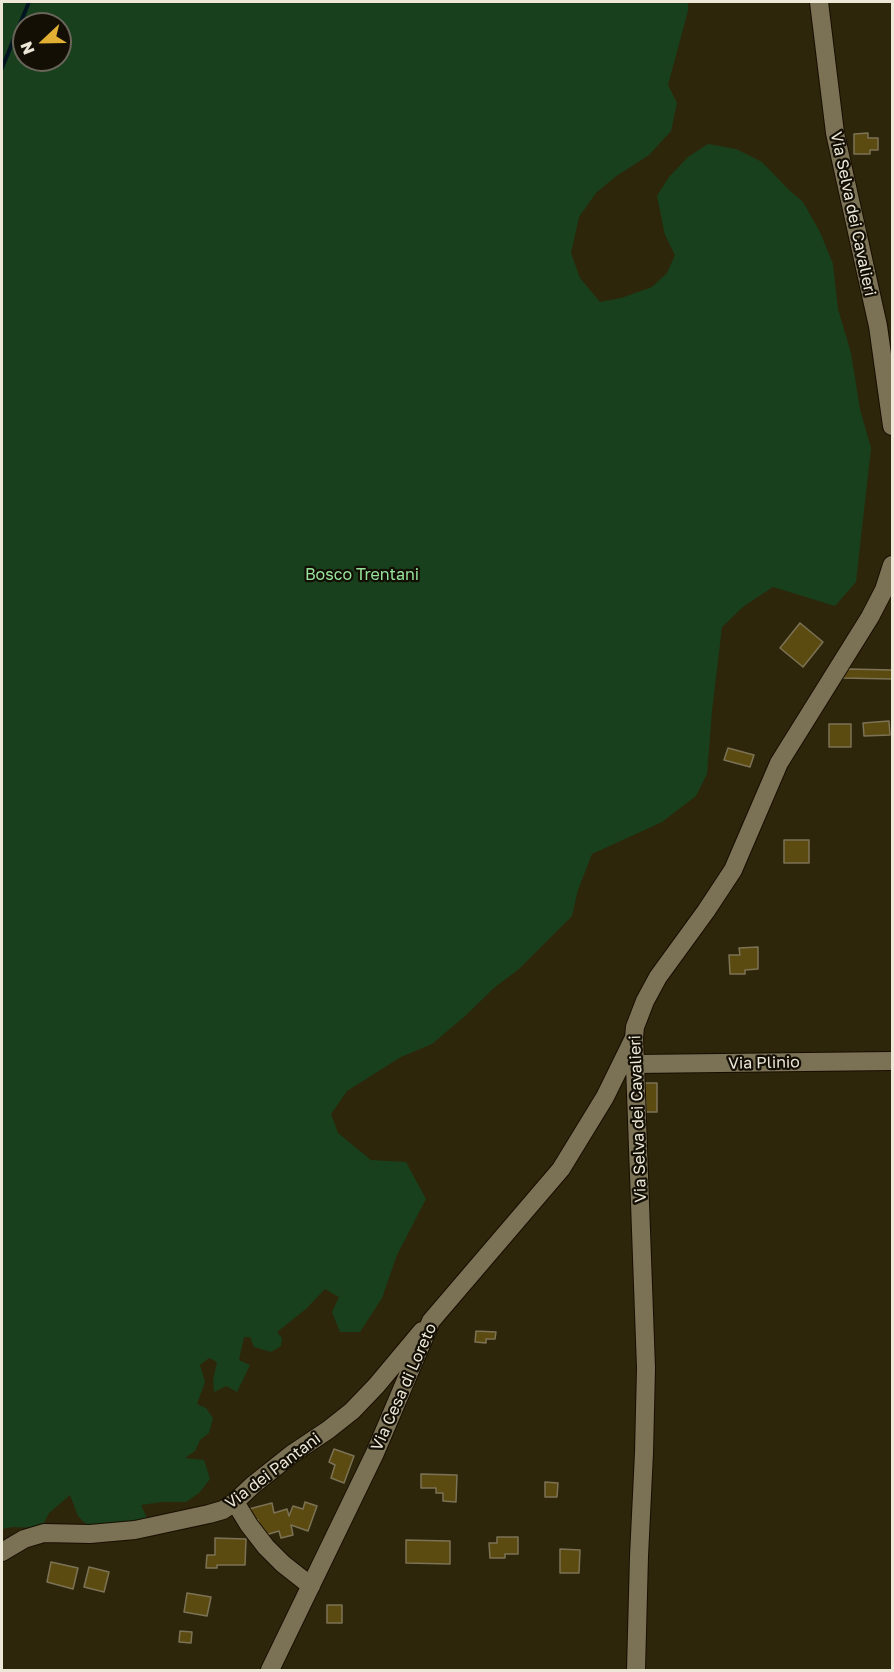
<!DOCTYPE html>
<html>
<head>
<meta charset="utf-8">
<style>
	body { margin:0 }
	#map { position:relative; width:894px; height:1672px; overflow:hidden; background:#2e260b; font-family:"Golos Text",sans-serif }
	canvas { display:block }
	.frame { position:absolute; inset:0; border:3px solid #ece7d7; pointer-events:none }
	.north { position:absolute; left:12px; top:12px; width:60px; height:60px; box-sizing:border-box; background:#130f05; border:2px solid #6a6559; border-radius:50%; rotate:248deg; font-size:16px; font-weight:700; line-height:24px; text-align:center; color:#ece7d7 }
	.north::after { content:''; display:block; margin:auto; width:21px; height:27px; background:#e1af34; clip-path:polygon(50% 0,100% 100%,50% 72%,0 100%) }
</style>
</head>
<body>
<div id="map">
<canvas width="894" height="1672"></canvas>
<div class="frame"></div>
<div class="north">N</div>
</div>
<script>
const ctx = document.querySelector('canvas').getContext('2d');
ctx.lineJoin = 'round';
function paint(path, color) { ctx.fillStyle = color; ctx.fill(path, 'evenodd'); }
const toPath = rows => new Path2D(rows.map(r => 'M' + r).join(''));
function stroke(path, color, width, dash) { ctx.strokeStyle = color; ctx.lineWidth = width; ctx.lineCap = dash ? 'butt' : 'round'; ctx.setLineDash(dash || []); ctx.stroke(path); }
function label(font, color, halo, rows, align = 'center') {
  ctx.font = font + ' "Golos Text",sans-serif'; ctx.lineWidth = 4.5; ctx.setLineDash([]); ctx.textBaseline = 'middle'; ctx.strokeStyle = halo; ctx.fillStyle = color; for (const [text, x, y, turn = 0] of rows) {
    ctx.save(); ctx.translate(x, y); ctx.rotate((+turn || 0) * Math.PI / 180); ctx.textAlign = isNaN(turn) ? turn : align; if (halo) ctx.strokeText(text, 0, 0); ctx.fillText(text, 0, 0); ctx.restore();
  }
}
const green = toPath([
	[2,2,688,2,688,11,668,85,677,103,671,131,649,155,615,177,596,193,579,217,571,253,580,278,600,302,621,298,652,287,667,273,675,255,665,235,657,196,669,177,688,157,708,144,736,149,762,162,789,190,803,202,820,232,833,264,838,309,851,353,860,409,871,448,856,582,835,606,773,587,744,606,722,627,712,711,707,774,696,796,662,822,592,854,578,890,572,916,518,970,495,987,464,1017,432,1044,401,1057,347,1091,331,1114,338,1133,371,1160,406,1162,426,1199,397,1255,382,1298,360,1332,340,1332,332,1312,339,1297,325,1289,306,1309,277,1332,282,1338,281,1346,271,1352,254,1347,250,1337,244,1337,239,1360,250,1365,237,1392,226,1386,214,1392,213,1380,217,1362,209,1358,200,1365,205,1382,197,1404,206,1408,213,1418,209,1433,200,1440,195,1451,185,1458,204,1460,210,1479,199,1493,186,1502,162,1502,141,1505,147,1518,120,1526,96,1530,84,1522,78,1516,70,1495,49,1513,41,1528,12,1527,2,1529],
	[24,24,60,24,60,60,24,60]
]);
const stream = toPath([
	[2,68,29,2]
]);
const building = toPath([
	[868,133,868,138,878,138,878,150,870,150,870,154,854,154,854,134,868,133],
	[800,623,823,642,803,667,780,648,800,623],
	[848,669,892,670,892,679,842,678,848,669],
	[889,721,890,735,864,736,863,723,889,721],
	[829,724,851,724,851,747,829,747,829,724],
	[728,748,754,755,750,767,724,760,728,748],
	[784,840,809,840,809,863,784,863,784,840],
	[758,947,758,969,745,970,745,974,730,974,729,955,740,955,739,948,758,947],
	[645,1083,657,1083,657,1112,646,1112,645,1083],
	[476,1331,496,1332,495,1339,486,1339,486,1343,475,1342,476,1331],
	[334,1449,354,1456,344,1483,331,1478,335,1465,329,1462,334,1449],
	[421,1474,457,1475,456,1502,443,1501,443,1493,436,1493,436,1488,421,1488,421,1474],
	[545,1482,558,1483,557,1497,545,1497,545,1482],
	[305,1502,317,1506,308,1531,291,1525,293,1535,281,1538,279,1531,262,1536,258,1520,252,1522,249,1509,272,1503,274,1513,287,1509,289,1516,293,1506,303,1509,305,1502],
	[497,1537,518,1537,518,1554,505,1554,505,1558,490,1558,489,1543,497,1543,497,1537],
	[215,1538,246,1539,245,1565,217,1565,217,1568,206,1568,207,1555,215,1555,215,1538],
	[406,1540,450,1541,450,1564,406,1563,406,1540],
	[560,1549,580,1550,579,1573,560,1573,560,1549],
	[51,1562,78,1568,73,1589,47,1582,51,1562],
	[89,1567,109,1572,104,1592,84,1587,89,1567],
	[187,1593,211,1597,207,1616,184,1612,187,1593],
	[327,1605,342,1605,342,1623,327,1623,327,1605],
	[180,1631,192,1632,191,1643,179,1642,180,1631]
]);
const minor = toPath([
	[819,2,835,133,878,326,892,426],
	[635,1064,892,1061],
	[235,1502,249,1525,266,1547,283,1564,311,1586],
	[2,1552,24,1539,44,1533,90,1534,135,1530,209,1514,223,1510,235,1502,253,1485,292,1454,328,1430,352,1411,376,1386,422,1331],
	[270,1670,375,1453,431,1321,561,1169,605,1097,633,1040],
	[636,1670,639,1556,644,1453,646,1368,634,1038,635,1027,645,1001,658,977,706,911,733,870,779,763,870,617,884,590,892,565]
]);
const streetNames = [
	["Via Selva dei Cavalieri",853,214,78],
	["Via Plinio",764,1063,-1],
	["Via Selva dei Cavalieri",638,1119,-92],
	["Via Cesa di Loreto",404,1387,-66],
	["Via dei Pantani",273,1471,-37]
];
const parkNames = [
	["Bosco Trentani",362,575]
];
paint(green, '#18401c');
stroke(stream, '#001520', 4);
paint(building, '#5c4b10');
stroke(building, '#7c7356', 1.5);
stroke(minor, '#170e00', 20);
stroke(minor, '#7b7155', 18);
label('16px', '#ece7d7', '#130f05', streetNames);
label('16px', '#97e59c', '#130f05', parkNames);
</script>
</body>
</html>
